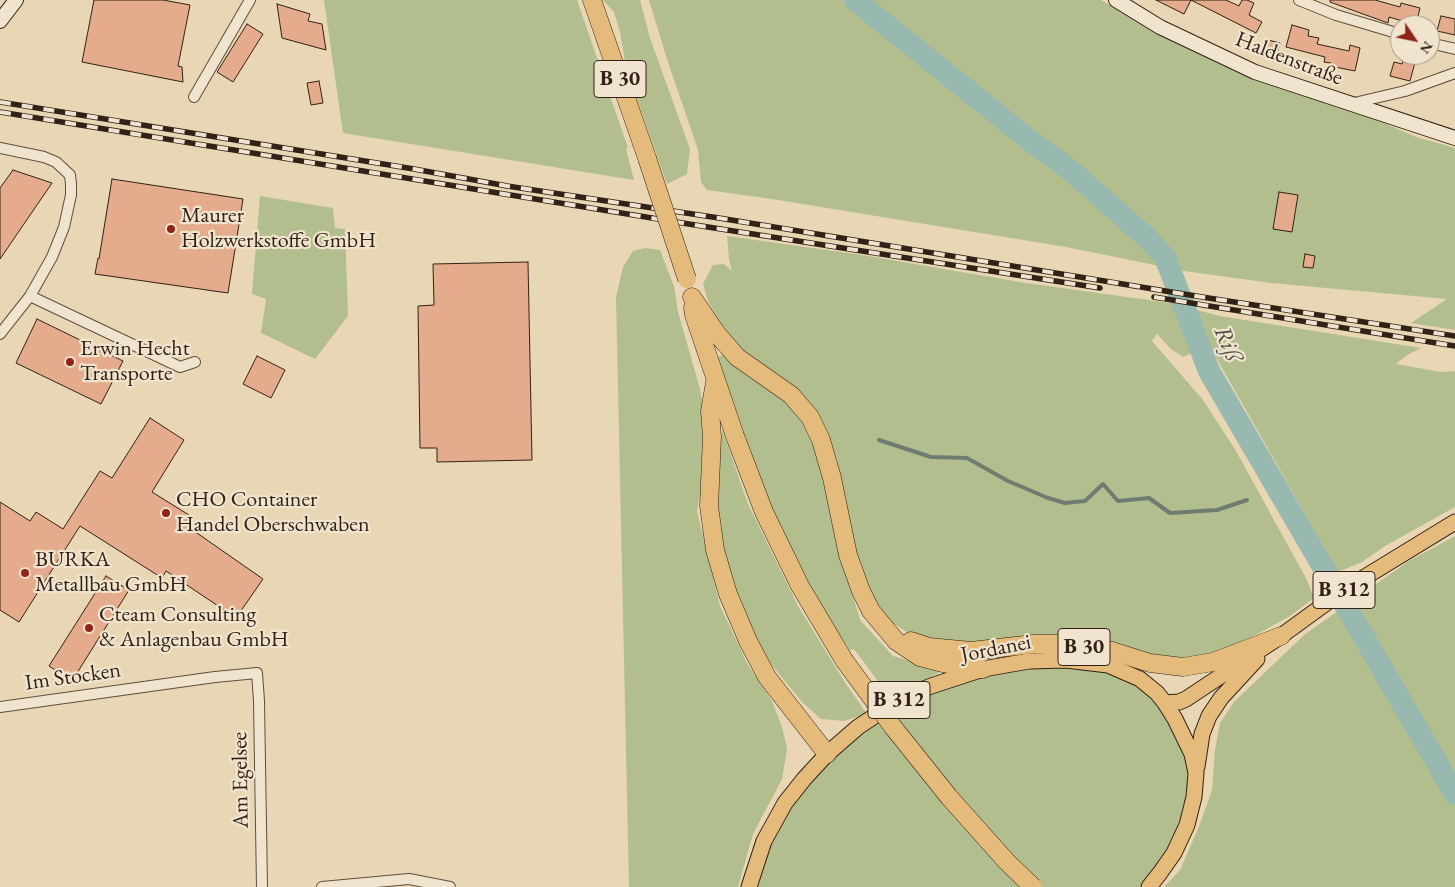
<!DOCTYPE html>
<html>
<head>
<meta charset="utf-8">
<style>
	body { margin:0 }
	#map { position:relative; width:1455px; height:887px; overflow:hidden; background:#e8d6b4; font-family:"EB Garamond",serif }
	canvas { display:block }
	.north { position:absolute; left:1390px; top:15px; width:50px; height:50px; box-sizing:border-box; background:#f0e4ce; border:1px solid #a49684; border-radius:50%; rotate:124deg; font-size:14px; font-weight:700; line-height:20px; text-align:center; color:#312116 }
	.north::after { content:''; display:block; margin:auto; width:18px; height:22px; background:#8f2418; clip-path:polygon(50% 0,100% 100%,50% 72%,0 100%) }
</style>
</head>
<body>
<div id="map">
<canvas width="1455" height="887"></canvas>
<div class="north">N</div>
</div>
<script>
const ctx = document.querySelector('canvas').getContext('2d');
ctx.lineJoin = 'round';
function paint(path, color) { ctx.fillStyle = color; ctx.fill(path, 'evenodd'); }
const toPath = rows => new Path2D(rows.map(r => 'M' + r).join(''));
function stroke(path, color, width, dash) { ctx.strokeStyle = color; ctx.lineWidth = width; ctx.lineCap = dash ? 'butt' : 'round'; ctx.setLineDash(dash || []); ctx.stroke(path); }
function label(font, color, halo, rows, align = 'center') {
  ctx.font = font + ' "EB Garamond",serif'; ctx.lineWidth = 4.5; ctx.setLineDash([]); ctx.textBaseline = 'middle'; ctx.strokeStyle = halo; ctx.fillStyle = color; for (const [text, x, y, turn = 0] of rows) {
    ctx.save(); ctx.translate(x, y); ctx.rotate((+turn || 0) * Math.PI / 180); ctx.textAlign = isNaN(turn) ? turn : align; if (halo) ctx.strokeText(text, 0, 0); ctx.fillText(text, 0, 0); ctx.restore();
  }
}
const green = toPath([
	[324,0,577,0,628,148,626,149,634,180,343,133],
	[603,0,640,0,650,38,690,149,687,174,667,184,626,68,620,32,614,12],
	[649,0,1101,0,1156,32,1348,107,1416,137,1455,148,1455,330,1411,323,1447,299,1271,283,1184,271,1066,247,772,199,707,190,701,182,698,150,667,59],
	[260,196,333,208,335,228,345,229,348,316,315,359,261,333,266,299,252,294],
	[727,236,862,255,1026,283,1170,303,1220,316,1421,348,1407,355,1396,364,1441,372,1455,371,1455,507,1385,546,1362,562,1338,572,1209,345,1183,357,1171,349,1157,334,1152,341,1203,400,1236,451,1307,580,1314,598,1290,616,1261,632,1220,652,1190,661,951,645,910,634,891,622,879,608,861,577,842,489,837,459,822,425,759,365,729,339,708,301,703,284,713,265,724,264,732,271,729,259],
	[645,248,660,250,674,286,678,312,700,389,706,423,705,466,697,511,720,606,748,665,772,701,782,727,787,749,782,779,753,834,738,887,629,887,616,297,623,267,633,251],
	[723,355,779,394,798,412,818,447,837,540,860,620,893,656,942,670,937,674,889,696,854,649,850,650,825,613,792,551,766,495,717,357],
	[722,429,748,504,798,606,846,684,867,714,844,721,821,719,802,702,771,664,753,632,730,582,717,533,717,491],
	[1455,536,1455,887,1164,887,1180,870,1198,829,1212,790,1215,750,1220,723,1234,702,1304,635,1409,561],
	[1060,665,1109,672,1128,680,1147,693,1165,710,1188,763,1187,795,1181,819,1173,841,1150,876,1141,887,757,887,761,867,770,841,794,799,830,760,861,731,905,702,980,674,1026,667]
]);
const stream = toPath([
	[879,440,931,457,967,458,1008,481,1048,498,1065,503,1085,501,1103,484,1118,501,1149,498,1170,513,1217,510,1247,500]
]);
const river = toPath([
	[855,0,1023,135,1069,169,1146,237,1165,257,1209,371,1455,794]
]);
const building = toPath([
	[94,0,163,0,190,5,178,66,182,67,183,82,82,62,94,0],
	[1156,0,1226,0,1239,6,1242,0,1247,0,1254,3,1249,15,1262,22,1256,33,1191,0,1184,14,1156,0],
	[1330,0,1375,0,1400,7,1401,3,1420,8,1416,25,1389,17,1388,23,1330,2,1330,0],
	[277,4,310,14,308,21,322,24,326,50,282,38,277,4],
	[1441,16,1455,19,1455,35,1437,31,1441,16],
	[247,24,263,34,233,82,217,72,247,24],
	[1292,25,1309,30,1308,36,1319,38,1317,44,1349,51,1350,45,1360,48,1355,71,1330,66,1331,63,1324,62,1325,57,1286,47,1292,25],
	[1268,40,1280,43,1277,54,1265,51,1268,40],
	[1405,55,1417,55,1410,81,1390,76,1394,62,1402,64,1405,55],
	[319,81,323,103,311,105,307,83,319,81],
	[13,170,52,183,0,259,0,188,13,170],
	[112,179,243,199,228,293,95,274,98,258,99,259,112,179],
	[1279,192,1298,195,1292,232,1273,229,1279,192],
	[1305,254,1315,256,1313,268,1303,267,1305,254],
	[528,262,532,460,437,462,437,448,420,448,418,306,434,305,433,264,528,262],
	[37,319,123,361,101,404,16,363,37,319],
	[257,356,285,370,271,398,243,384,257,356],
	[150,418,184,440,152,492,189,515,184,524,263,579,236,618,166,571,162,578,80,526,19,622,0,610,0,502,30,521,36,512,63,529,100,471,112,478,150,418],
	[106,576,129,590,72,681,49,666,106,576]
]);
const street = toPath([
	[1299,0,1336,15,1400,34],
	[1430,43,1455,49],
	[194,97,250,0],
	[1350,104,1405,91,1455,73],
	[0,148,44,157,56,162,70,175,71,184,71,195,64,227,52,257,30,296,0,334],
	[30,296,180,367,195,362],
	[0,707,215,677,257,673,259,701,262,887],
	[322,887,409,879,450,887]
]);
const secondary = toPath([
	[1116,0,1160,27,1255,72,1455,138],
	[0,21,16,0]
]);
const primary = toPath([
	[1165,703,1179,702,1186,699,1281,636,1347,588,1455,522],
	[1197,767,1202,734,1209,716,1221,698,1257,659],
	[749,887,764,841,785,803,804,779,827,754,858,727,902,698,931,686,983,669,1029,661,1066,660,1108,665,1140,679,1157,693,1165,703,1175,719,1192,754,1196,773,1194,797,1187,825,1174,853,1160,873,1149,887]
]);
const highway = toPath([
	[592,0,647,158],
	[692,297,717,334,737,357,791,395,810,417,821,440,832,478,848,555,861,591,871,611,896,641,920,657,943,663,983,669],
	[693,308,694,315,735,436,764,512,800,586,844,660],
	[715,382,710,411,712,437,709,506,715,550,728,594,748,641,767,677,827,754],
	[911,641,929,647,971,651,1034,644,1063,644,1112,651,1150,663,1183,667,1213,662,1281,636]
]);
const rail = toPath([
	[0,102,414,169,507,186,719,218,1202,297,1455,336],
	[0,112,695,225,1100,288],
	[1154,297,1455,346]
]);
const highwayBridge = toPath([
	[647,158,687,279],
	[844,660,893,727,949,797,1007,862,1033,887]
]);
const markers = [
	[171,229,5,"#8f2418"],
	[70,362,5,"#8f2418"],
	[166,513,5,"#8f2418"],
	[25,573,5,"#8f2418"],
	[89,628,5,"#8f2418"]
];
const shields = [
	[620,79,52],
	[1344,590,62],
	[1084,647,52],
	[899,700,62]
];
const shieldNames = [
	["B 30",620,79],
	["B 312",1344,590],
	["B 30",1084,647],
	["B 312",899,700]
];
const streetNames = [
	["Haldenstraße",1289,59,21],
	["Jordanei",996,649,-11],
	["Im Stocken",73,677,-8],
	["Am Egelsee",241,780,-91]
];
const poiNames = [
	["Maurer",181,216],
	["Holzwerkstoffe GmbH",181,241],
	["Erwin Hecht",80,349],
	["Transporte",80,374],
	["CHO Container",176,500],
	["Handel Oberschwaben",176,525],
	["BURKA",35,560],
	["Metallbau GmbH",35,585],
	["Cteam Consulting",99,615],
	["& Anlagenbau GmbH",99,640]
];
const waterNames = [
	["Riß",1227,344,67]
];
paint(green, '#b3be8f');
stroke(stream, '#6e7c72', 4);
stroke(river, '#97b9af', 22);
paint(building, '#e4ac8d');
stroke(building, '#312116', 1);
stroke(street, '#5f4e3e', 12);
stroke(secondary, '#312116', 16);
stroke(primary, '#312116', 17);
stroke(highway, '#312116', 19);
stroke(street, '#f0e4ce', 10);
stroke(secondary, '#f0e4ce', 14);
stroke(primary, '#e4bb7a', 15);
stroke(highway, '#e4bb7a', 18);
stroke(rail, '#312116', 5.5);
stroke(rail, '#f0e4ce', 4, [11]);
stroke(highwayBridge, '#312116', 19, []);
stroke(highwayBridge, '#e4bb7a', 18);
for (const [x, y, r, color] of markers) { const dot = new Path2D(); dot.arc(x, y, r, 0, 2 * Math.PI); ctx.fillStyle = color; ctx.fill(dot); stroke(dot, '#f0e4ce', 2); }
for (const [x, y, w] of shields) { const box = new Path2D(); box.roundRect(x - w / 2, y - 18.5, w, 37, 4); ctx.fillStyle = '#f0e4ce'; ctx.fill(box); stroke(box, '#312116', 1); }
label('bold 21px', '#312116', null, shieldNames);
label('22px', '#312116', '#f0e4ce', streetNames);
label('22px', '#312116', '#f0e4ce', poiNames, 'left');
label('italic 24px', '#504f44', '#f0e4ce', waterNames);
</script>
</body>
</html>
